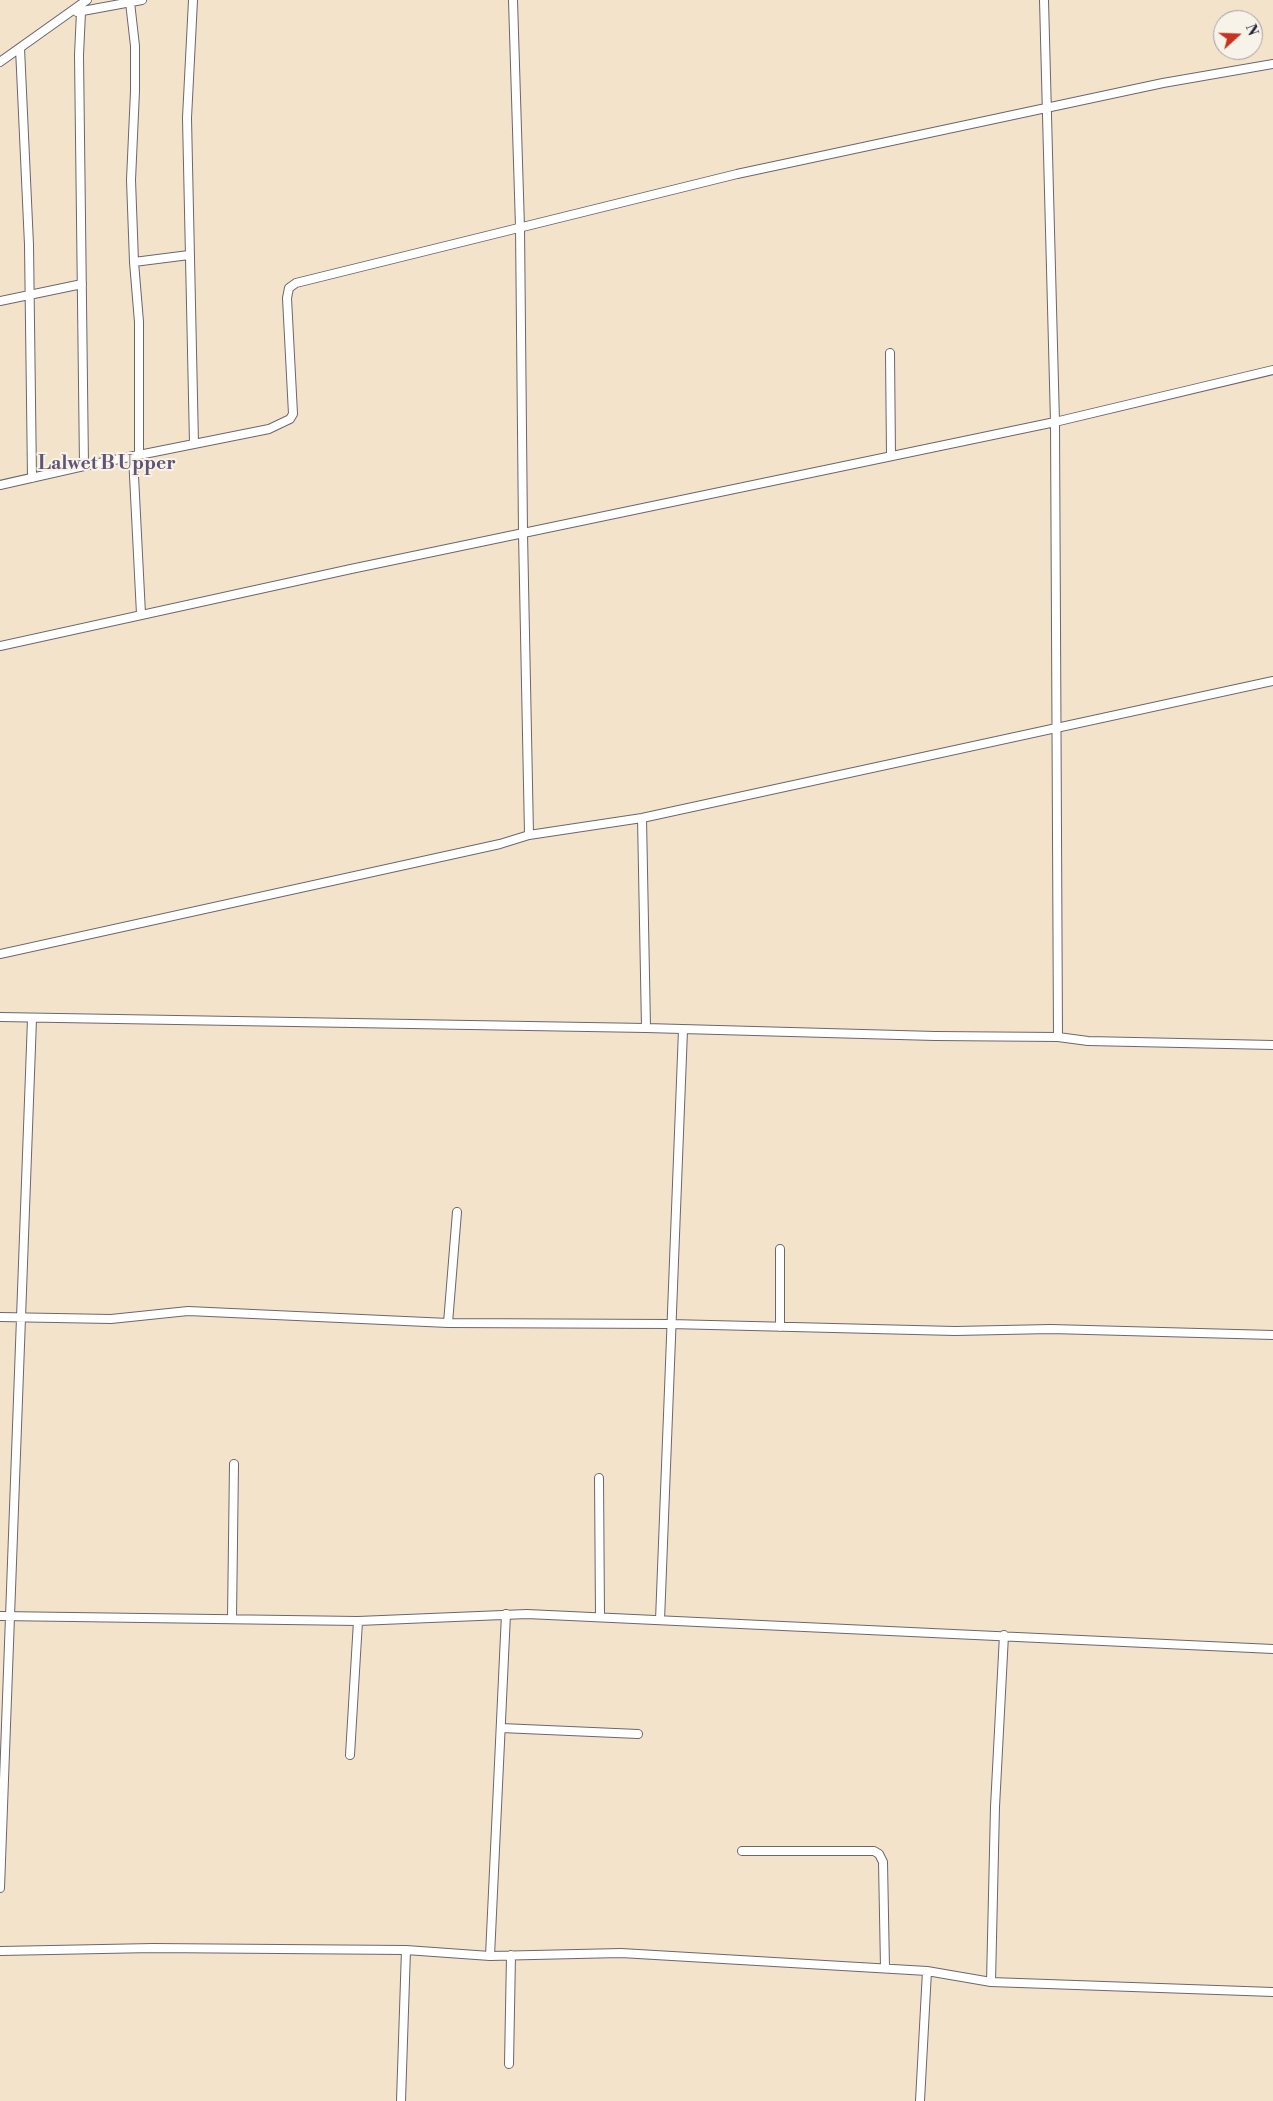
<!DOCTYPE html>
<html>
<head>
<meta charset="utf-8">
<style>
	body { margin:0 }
	#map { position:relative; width:1273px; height:2101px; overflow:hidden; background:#f4e3cb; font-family:"Libre Bodoni",serif }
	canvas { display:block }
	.north { position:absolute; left:1213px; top:10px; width:50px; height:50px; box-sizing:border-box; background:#f7f3e8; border:1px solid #a29fa3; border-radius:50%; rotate:70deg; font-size:14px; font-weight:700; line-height:20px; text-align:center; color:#22223b }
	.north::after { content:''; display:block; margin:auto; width:18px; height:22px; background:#c8321e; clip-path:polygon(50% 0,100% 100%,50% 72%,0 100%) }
</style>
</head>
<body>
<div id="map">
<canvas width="1273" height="2101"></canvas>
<div class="north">N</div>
</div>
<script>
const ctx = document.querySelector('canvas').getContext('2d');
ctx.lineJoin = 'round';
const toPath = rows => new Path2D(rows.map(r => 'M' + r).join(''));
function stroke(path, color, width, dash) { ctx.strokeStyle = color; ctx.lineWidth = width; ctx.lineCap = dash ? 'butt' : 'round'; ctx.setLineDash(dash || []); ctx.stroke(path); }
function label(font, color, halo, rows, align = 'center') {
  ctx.font = font + ' "Libre Bodoni",serif'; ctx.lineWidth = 4; ctx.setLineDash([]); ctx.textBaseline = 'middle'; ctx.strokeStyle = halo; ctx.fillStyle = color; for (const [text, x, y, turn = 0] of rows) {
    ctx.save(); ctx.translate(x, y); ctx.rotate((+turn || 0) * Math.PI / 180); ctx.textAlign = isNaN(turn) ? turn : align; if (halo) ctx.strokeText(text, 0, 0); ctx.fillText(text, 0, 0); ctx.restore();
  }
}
const street = toPath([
	[193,0,187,118,194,444],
	[513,0,520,227,523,533,529,835],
	[1044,0,1055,422,1058,1037],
	[130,2,135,46,135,91,131,180,134,262,139,322,139,455],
	[77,12,142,0],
	[81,12,79,55,84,466],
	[20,48,29,245,32,478],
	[0,62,87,0],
	[134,262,189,255],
	[0,301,82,284],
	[890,353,891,456],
	[133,456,141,614],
	[0,485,84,466,269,429,290,419,293,414,287,298,289,288,296,283,737,174,1163,83,1273,64],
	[0,646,351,569,1055,422,1273,370],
	[642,818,646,1028],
	[0,954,500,844,529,835,642,818,1273,681],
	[0,1017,646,1028,935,1036,1058,1037,1088,1041,1273,1045],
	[0,1317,111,1319,188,1311,448,1323,670,1324,955,1331,1051,1329,1273,1335],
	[448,1323,457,1212],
	[780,1327,780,1249],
	[599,1478,600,1617],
	[0,1616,358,1621,527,1614,1273,1649],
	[232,1618,234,1464],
	[660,1620,683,1030],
	[501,1728,638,1734],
	[350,1755,358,1621],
	[742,1851,874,1851,879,1854,883,1862,885,1968],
	[0,1888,32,1019],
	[0,1951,153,1948,406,1950,490,1956,621,1953,927,1971,991,1982,1273,1992],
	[490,1956,506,1614],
	[991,1982,995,1807,1004,1635],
	[509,2064,511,1955],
	[401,2101,406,1950],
	[920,2101,927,1971]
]);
const quarterNames = [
	["Lalwet B Upper",107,464]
];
stroke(street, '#6c666d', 10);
stroke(street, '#fff', 8);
label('bold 19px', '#605376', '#f7f3e8', quarterNames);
</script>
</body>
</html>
